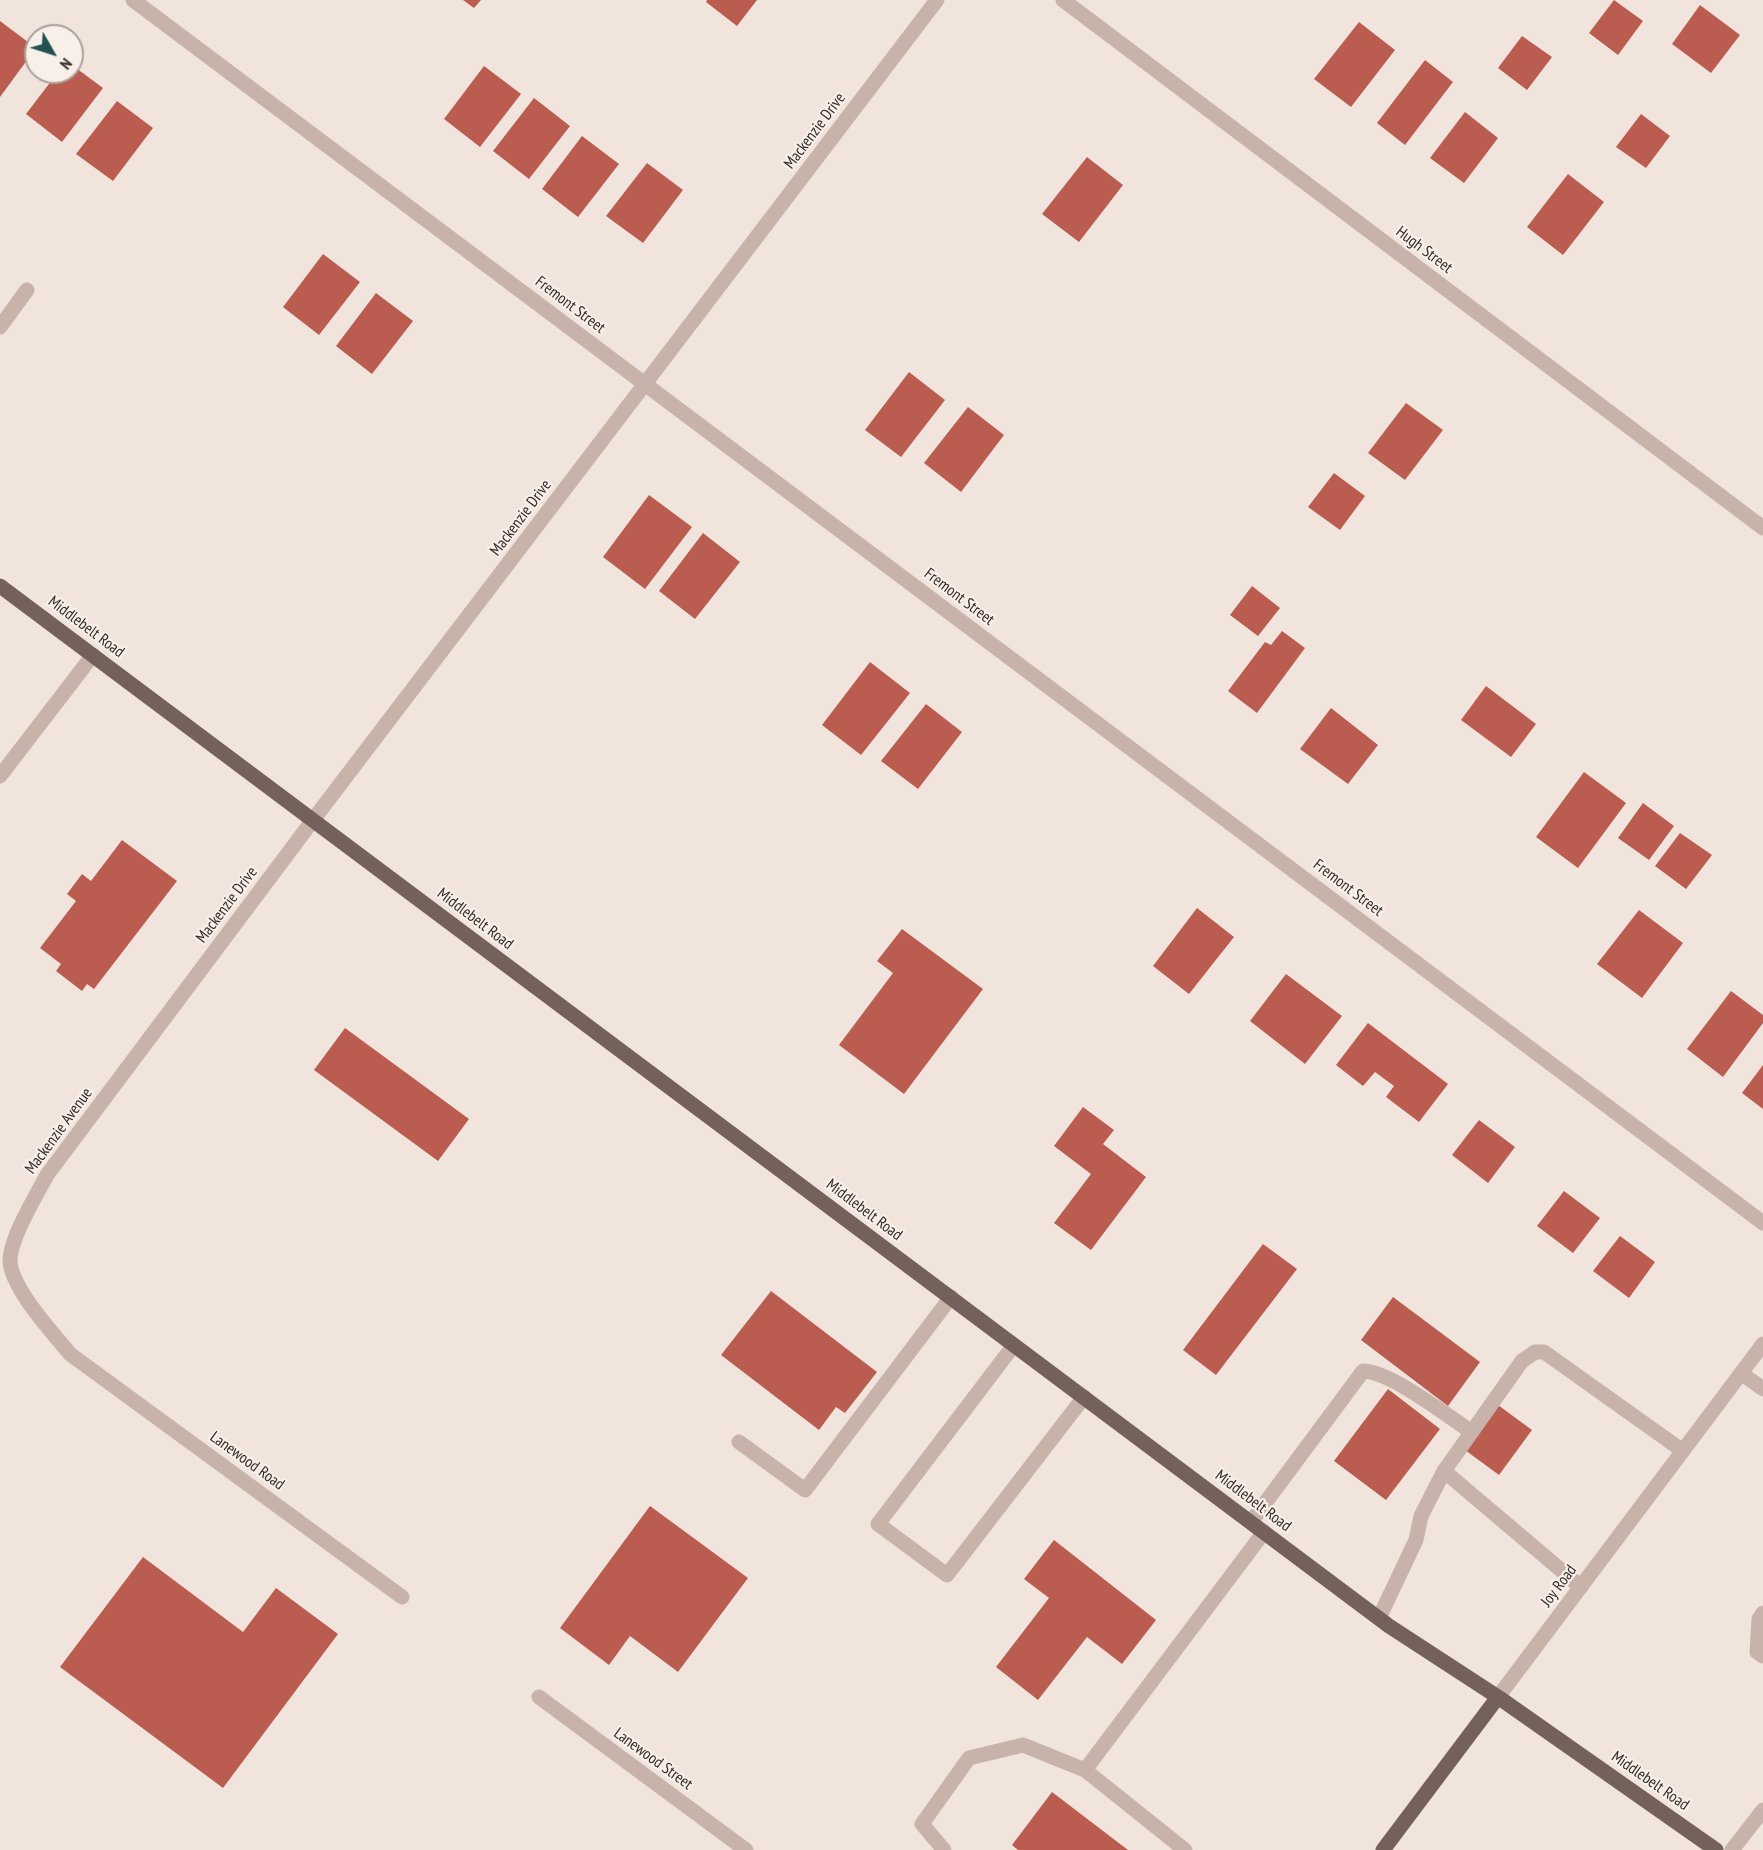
<!DOCTYPE html>
<html>
<head>
<meta charset="utf-8">
<style>
	body { margin:0 }
	#map { position:relative; width:1763px; height:1850px; overflow:hidden; background:#f0e4dd; font-family:"PT Sans Narrow",sans-serif }
	canvas { display:block }
	.north { position:absolute; left:24px; top:24px; width:60px; height:60px; box-sizing:border-box; background:#f8efe9; border:2px solid #aaa19c; border-radius:50%; rotate:129deg; font-size:16px; font-weight:700; line-height:24px; text-align:center; color:#352b29 }
	.north::after { content:''; display:block; margin:auto; width:21px; height:27px; background:#225250; clip-path:polygon(50% 0,100% 100%,50% 72%,0 100%) }
</style>
</head>
<body>
<div id="map">
<canvas width="1763" height="1850"></canvas>
<div class="north">N</div>
</div>
<script>
const g = document.querySelector('canvas').getContext('2d');
g.lineJoin = 'round';
function fill(path, color) { g.fillStyle = color; g.fill(path, 'evenodd'); }
function stroke(path, color, width, dash) { g.strokeStyle = color; g.lineWidth = width; g.lineCap = dash ? 'butt' : 'round'; g.setLineDash(dash || []); g.stroke(path); }
function drawText(font, color, halo, rows, align = 'center') {
  g.font = font + ' "PT Sans Narrow",sans-serif'; g.lineWidth = 4.5; g.setLineDash([]); g.textBaseline = 'middle'; g.strokeStyle = halo; g.fillStyle = color; for (const [text, x, y, turn = 0] of rows) {
    g.save(); g.translate(x, y); g.rotate((+turn || 0) * Math.PI / 180); g.textAlign = isNaN(turn) ? turn : align; if (halo) g.strokeText(text, 0, 0); g.fillText(text, 0, 0); g.restore();
  }
}
fill(new Path2D(`
	M463,0H481L474,8Z
	M707,0H757L737,26L706,2Z
	M1614,0L1643,21L1618,55L1589,33Z
	M1700,5L1740,35L1711,73L1672,44Z
	M0,21L36,48L0,97Z
	M1359,22L1395,50L1351,107L1314,79Z
	M1522,36L1552,57L1527,90L1498,68Z
	M1425,60L1453,82L1405,145L1377,123Z
	M72,65L103,88L62,142L26,114L58,72H72Z
	M484,66L521,94L480,147L444,119Z
	M534,98L570,126L529,179L493,151Z
	M117,101L153,128L113,181L76,154Z
	M1465,112L1498,138L1464,183L1430,158Z
	M1641,114L1670,136L1646,168L1616,147Z
	M582,136L619,164L578,217L542,189Z
	M1087,157L1123,185L1079,242L1042,214Z
	M647,163L683,190L643,243L606,216Z
	M1568,174L1604,202L1563,255L1527,227Z
	M323,254L360,282L319,335L283,307Z
	M376,293L413,321L372,374L336,346Z
	M909,372L945,400L901,457L865,430Z
	M1406,403L1443,430L1405,480L1368,453Z
	M968,407L1004,435L961,492L924,463Z
	M1334,473L1365,496L1340,530L1308,507Z
	M649,495L692,527L645,589L603,557Z
	M703,533L740,562L695,619L659,591Z
	M1252,586L1280,608L1258,636L1230,615Z
	M1282,631L1305,648L1257,713L1228,691L1265,642L1271,645Z
	M870,662L910,693L861,755L822,725Z
	M1486,686L1536,724L1511,757L1461,720Z
	M926,704L962,732L918,789L881,761Z
	M1331,708L1378,745L1348,784L1300,749Z
	M1584,772L1626,803L1578,868L1536,837Z
	M1643,803L1674,826L1649,860L1618,838Z
	M1680,833L1712,855L1686,889L1655,866Z
	M122,840L177,881L94,989L87,984L82,991L56,971L61,964L40,948L76,901L67,894L82,874L91,881Z
	M1197,908L1234,937L1189,994L1153,966Z
	M1639,910L1683,943L1642,998L1597,964Z
	M902,929L983,989L904,1094L839,1045L893,973L877,961Z
	M1286,974L1342,1016L1305,1064L1250,1021Z
	M1731,991L1763,1015V1023L1723,1077L1687,1049Z
	M1368,1023L1448,1084L1419,1122L1386,1097L1394,1086L1375,1072L1363,1086L1336,1065Z
	M345,1028L469,1119L438,1161L314,1070Z
	M1763,1065V1109L1742,1093Z
	M1083,1107L1114,1130L1103,1144L1146,1177L1091,1250L1054,1223L1091,1174L1054,1146Z
	M1479,1120L1515,1147L1488,1183L1452,1155Z
	M1564,1191L1600,1218L1573,1253L1537,1226Z
	M1620,1236L1655,1262L1629,1298L1593,1271Z
	M1263,1244L1297,1269L1216,1375L1183,1350Z
	M771,1291L877,1372L845,1413L836,1407L819,1430L721,1355Z
	M1393,1297L1480,1362L1448,1406L1361,1340Z
	M1388,1389L1440,1429L1386,1500L1334,1461Z
	M1498,1405L1532,1430L1499,1475L1465,1450Z
	M650,1506L748,1578L678,1672L630,1636L609,1665L560,1628Z
	M1054,1540L1156,1620L1122,1664L1087,1637L1038,1700L996,1667L1049,1598L1024,1579Z
	M143,1557L243,1632L276,1588L338,1634L223,1788L60,1667Z
	M1052,1792L1128,1850H1018L1012,1845Z`), '#ba5d50');
stroke(new Path2D(`
	M133,0L1763,1223
	M1063,0L1763,528
	M0,327L27,290
	M0,776L93,655
	M1014,1345L878,1524L947,1575L1084,1397
	M1741,1373L1763,1389
	M739,1442L805,1490L951,1297
	M1444,1471L1581,1587
	M1251,1522L1363,1371C1390,1371 1447,1416 1472,1432
	M402,1597L70,1354C53,1333 11,1288 10,1261C10,1238 36,1196 47,1175L313,820L937,0
	M1763,1613L1759,1619L1757,1652L1763,1656
	M1379,1618L1416,1540L1421,1516L1444,1471L1522,1361L1535,1352H1544L1683,1451
	M539,1697L746,1850
	M1498,1697L1763,1344
	M1085,1770L1264,1532
	M944,1850L922,1824L969,1758L1023,1745L1085,1770L1185,1850
	M1732,1850L1763,1810`), '#c7b3aa', 15);
stroke(new Path2D(`
	M0,586L1389,1626L1498,1697L1716,1850
	M1383,1850L1498,1697`), '#75615b', 15);
drawText('16px', '#352b29', '#f8efe9', [
	["Mackenzie Drive",815,131,-53],
	["Hugh Street",1424,250,37],
	["Fremont Street",570,305,37],
	["Mackenzie Drive",521,518,-53],
	["Fremont Street",959,597,37],
	["Middlebelt Road",86,627,37],
	["Fremont Street",1348,888,37],
	["Mackenzie Drive",227,905,-53],
	["Middlebelt Road",475,919,37],
	["Mackenzie Avenue",59,1131,-54],
	["Middlebelt Road",864,1210,37],
	["Lanewood Road",247,1461,36],
	["Middlebelt Road",1253,1501,37],
	["Joy Road",1559,1586,-53],
	["Lanewood Street",653,1759,36],
	["Middlebelt Road",1650,1781,35]
]);
</script>
</body>
</html>
